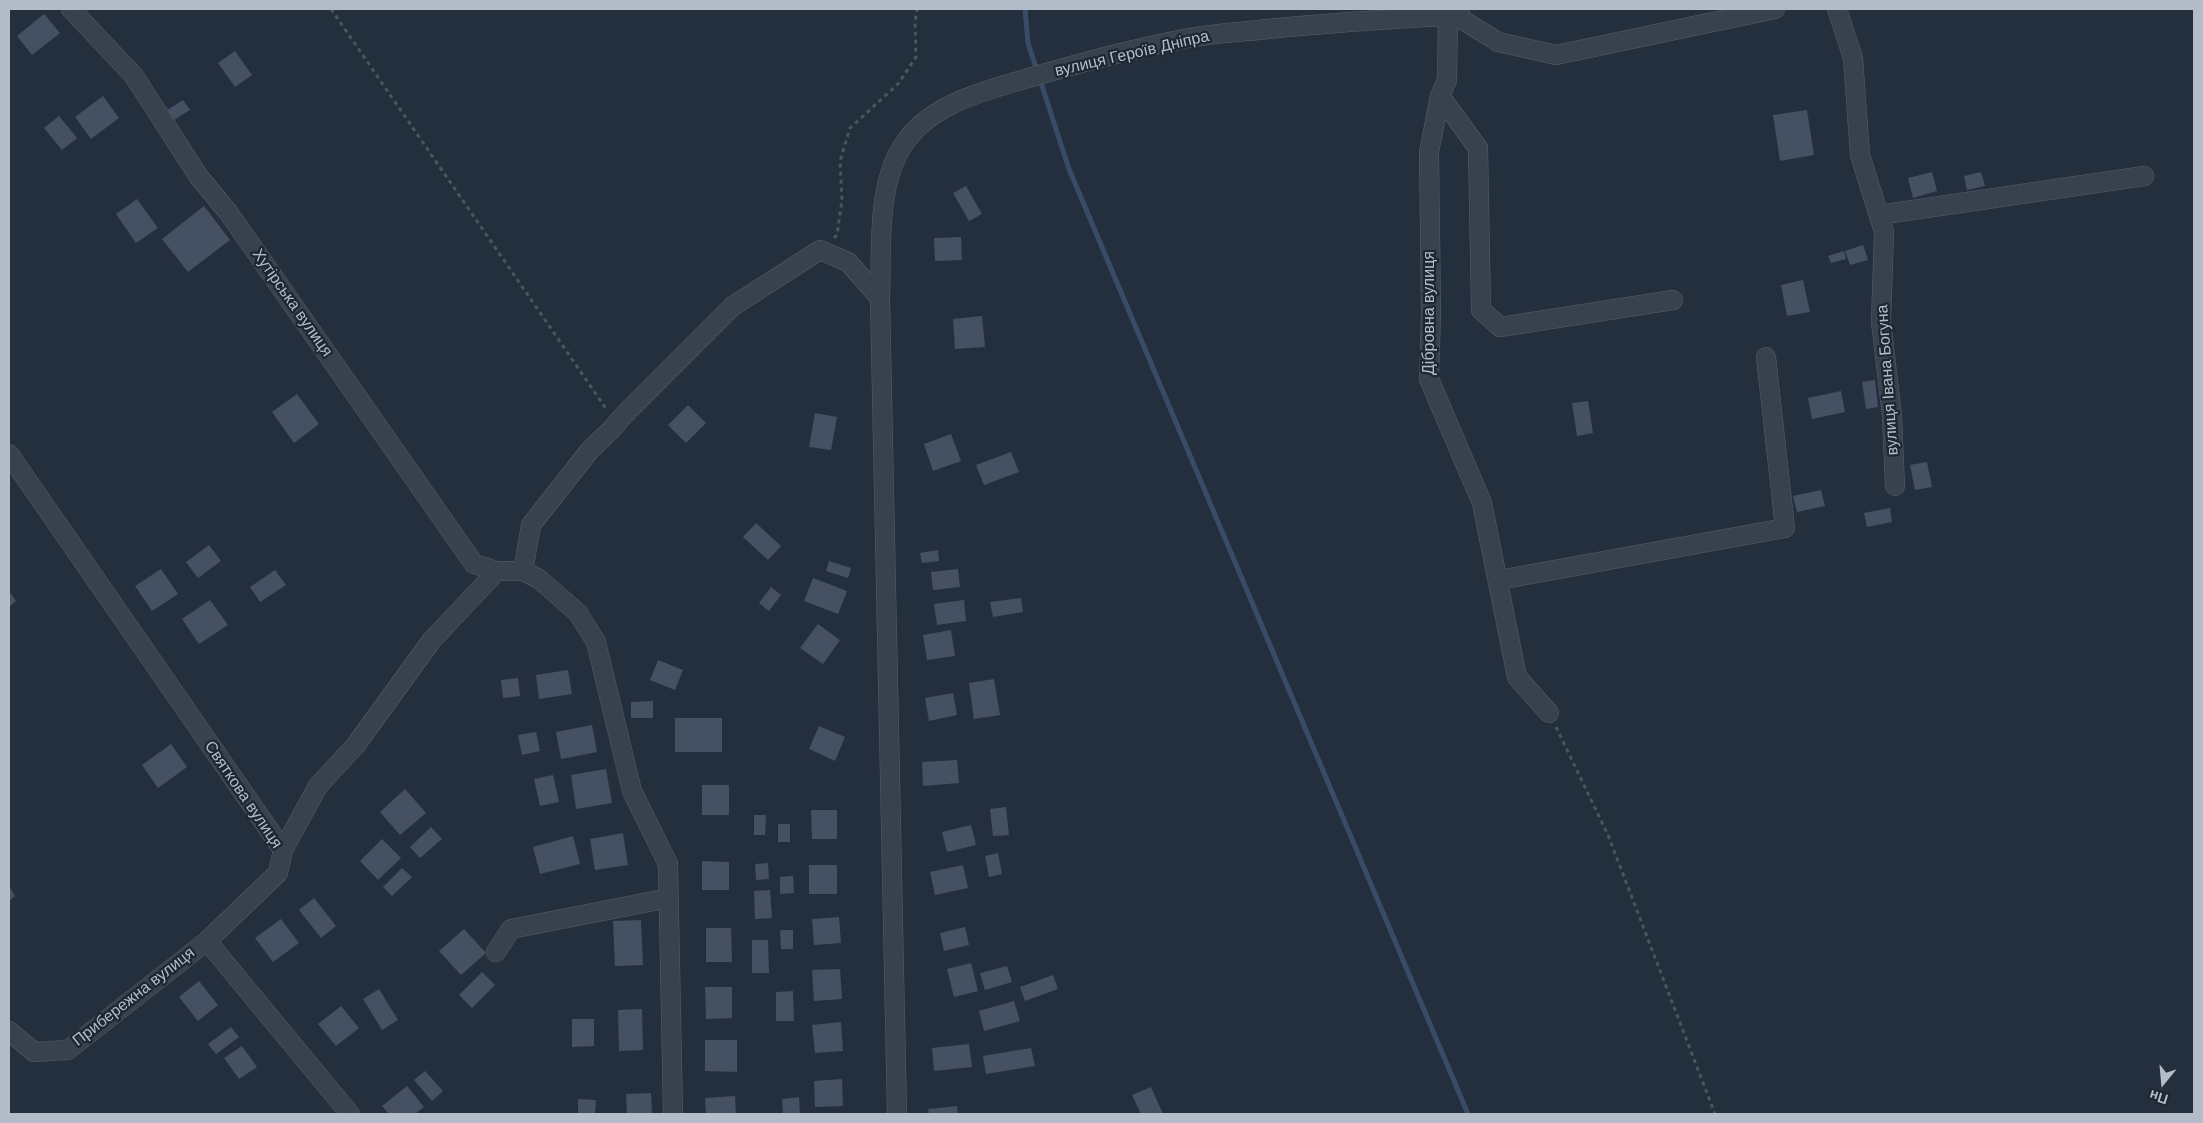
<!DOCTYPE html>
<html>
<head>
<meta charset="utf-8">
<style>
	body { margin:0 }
	#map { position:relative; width:2203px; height:1123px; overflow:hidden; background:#242f3e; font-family:Helvetica,sans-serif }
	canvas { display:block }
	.frame { position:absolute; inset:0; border:10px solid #b4bcc9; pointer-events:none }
	.north { position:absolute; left:2138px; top:1058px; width:50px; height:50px; -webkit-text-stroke:4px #1d2633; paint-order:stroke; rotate:197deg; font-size:14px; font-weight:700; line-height:20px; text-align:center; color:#b4bcc9 }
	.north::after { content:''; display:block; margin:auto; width:18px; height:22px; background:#b4bcc9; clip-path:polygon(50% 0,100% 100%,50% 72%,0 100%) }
</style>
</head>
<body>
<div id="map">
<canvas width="2203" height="1123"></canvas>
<div class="frame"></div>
<div class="north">Пн</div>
</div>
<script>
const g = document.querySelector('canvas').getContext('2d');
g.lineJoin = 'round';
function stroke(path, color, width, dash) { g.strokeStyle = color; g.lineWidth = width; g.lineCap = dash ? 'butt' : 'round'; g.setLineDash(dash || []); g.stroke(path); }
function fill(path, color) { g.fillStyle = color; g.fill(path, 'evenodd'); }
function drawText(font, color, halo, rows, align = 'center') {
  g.font = font + ' Helvetica,sans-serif'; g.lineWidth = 4.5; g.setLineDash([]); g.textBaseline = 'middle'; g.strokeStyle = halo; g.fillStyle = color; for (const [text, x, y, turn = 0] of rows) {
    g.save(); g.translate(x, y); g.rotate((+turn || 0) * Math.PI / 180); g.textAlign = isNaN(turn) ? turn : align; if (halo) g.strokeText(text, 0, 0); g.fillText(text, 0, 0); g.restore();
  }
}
stroke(new Path2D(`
	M1025,9L1028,43L1069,169L1468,1114`), '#394c67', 5);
fill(new Path2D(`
	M44,14L60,33L32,55L17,36Z
	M235,51L252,75L235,87L218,63Z
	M103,96L119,118L91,139L75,117Z
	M183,100L190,110L174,120L167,110Z
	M1807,110L1814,155L1780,161L1773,115Z
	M59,116L77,138L62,150L44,128Z
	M1932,172L1937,191L1913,198L1908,178Z
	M1981,172L1985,186L1967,190L1964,176Z
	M966,186L982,214L969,221L953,193Z
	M137,199L158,228L136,243L116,214Z
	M204,206L230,240L188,272L162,239Z
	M961,237L962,260L935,261L934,238Z
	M1863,245L1868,260L1850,265L1845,251Z
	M1844,251L1846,259L1831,263L1828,256Z
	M1803,280L1810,312L1787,316L1781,285Z
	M982,316L985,347L955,349L953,319Z
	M1875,380L1878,407L1866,409L1862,382Z
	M1841,391L1845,412L1812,419L1808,398Z
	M297,394L319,424L294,443L272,412Z
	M1588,401L1593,433L1577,436L1572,403Z
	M688,405L706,423L686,443L668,425Z
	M815,413L837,417L831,450L809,447Z
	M951,434L961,461L933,471L924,444Z
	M1011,452L1019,472L984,485L976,465Z
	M1927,462L1932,487L1915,490L1910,465Z
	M1821,490L1825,506L1797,512L1793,496Z
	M1890,508L1892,522L1867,527L1864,513Z
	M756,523L781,546L768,560L743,537Z
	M209,545L221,561L198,578L186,562Z
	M938,550L939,561L922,563L920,553Z
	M829,561L851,568L848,578L826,571Z
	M161,569L178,594L152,611L135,586Z
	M958,569L960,587L933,590L931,572Z
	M275,570L286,585L260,602L250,587Z
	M813,578L847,591L838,614L804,601Z
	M771,587L781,595L769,611L759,603Z
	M9,591L16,601L9,607Z
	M1021,598L1023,612L993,617L990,602Z
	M210,600L228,625L199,644L182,619Z
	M964,600L966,621L937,625L934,604Z
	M818,624L840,640L823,664L800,648Z
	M951,630L955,656L927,660L923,635Z
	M658,660L683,670L675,690L650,680Z
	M568,670L572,694L539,699L536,675Z
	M518,678L520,696L503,698L501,680Z
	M994,679L1000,715L974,719L969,683Z
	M953,693L957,715L929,721L925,698Z
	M653,701V718H631V702Z
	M675,718H722V752H675Z
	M592,725L597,752L561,759L556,732Z
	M819,726L845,737L835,761L809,749Z
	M536,732L540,751L522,755L518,735Z
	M171,744L187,767L158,788L142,765Z
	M957,760L959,783L923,786L922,762Z
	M606,769L612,803L576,809L571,775Z
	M553,775L559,802L540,806L534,779Z
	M702,785H729V815H702Z
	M405,789L426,813L400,835L380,812Z
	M1006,807L1009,835L993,836L990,809Z
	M811,810H837V839H812Z
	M754,815H766L765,835H754Z
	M778,824H790V842H778Z
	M971,825L976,845L947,852L942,832Z
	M431,827L442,839L420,858L410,847Z
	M623,833L628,865L595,870L590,839Z
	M573,836L580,864L540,874L533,847Z
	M382,839L401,858L378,880L360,861Z
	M998,853L1002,874L989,877L985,856Z
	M702,861L729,862V890H702Z
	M768,863L769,879L756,880L755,864Z
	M809,865H837V894H809Z
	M963,865L968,888L935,895L930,872Z
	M402,868L412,877L392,896L383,887Z
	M793,876L794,893L780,894V877Z
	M9,886L15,896L9,901Z
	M770,890L772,918L755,919L754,891Z
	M314,898L336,926L321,938L299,910Z
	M839,917L841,943L814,945L812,919Z
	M281,919L299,943L273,962L255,938Z
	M641,920L643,965L615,966L613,921Z
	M965,927L969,945L944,951L940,933Z
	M706,928H731L732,962H706Z
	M464,929L486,953L461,975L439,951Z
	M780,930H793V949H781Z
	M752,940H768L769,973H752Z
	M971,963L978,991L954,997L947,969Z
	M1007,966L1012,982L985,990L980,973Z
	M840,969L842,999L814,1001L812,970Z
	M482,972L495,985L472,1008L459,995Z
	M1053,975L1058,989L1025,1001L1020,987Z
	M199,981L218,1005L198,1021L179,997Z
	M705,987H732V1018L706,1019Z
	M379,989L398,1020L382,1030L363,999Z
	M793,991L794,1021H776V992Z
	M1014,1001L1020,1021L984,1031L979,1011Z
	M341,1006L359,1028L336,1046L318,1024Z
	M642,1009L643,1050L619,1051L618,1010Z
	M572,1019H594V1046L572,1047Z
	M841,1022L843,1051L815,1053L812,1025Z
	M231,1027L239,1037L216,1054L208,1044Z
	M705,1040H737V1072L705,1071Z
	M969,1044L972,1067L934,1071L932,1048Z
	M242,1046L257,1067L239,1079L224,1058Z
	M1031,1048L1035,1066L986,1074L983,1056Z
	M425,1071L443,1091L432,1101L414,1080Z
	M842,1079L843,1106L815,1107L814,1081Z
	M407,1086L424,1107L415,1114H389L382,1106Z
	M1151,1087L1163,1114H1141L1132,1095Z
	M651,1093L652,1114H627L626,1094Z
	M735,1096L736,1114H706L705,1098Z
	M799,1097L800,1114H783L782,1099Z
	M578,1099L596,1100L595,1114H578Z
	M957,1106L958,1114H929L928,1109Z`), '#455162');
const minor = new Path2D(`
	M71,9L134,76L199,177L228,212L474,564L497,571H523
	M1837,9L1853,58L1860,155L1884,232L1881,322L1892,416L1895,486
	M1453,14L1498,42L1556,55L1775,9
	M1448,16L1447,80L1440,96L1429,152L1431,312L1429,379L1482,503L1517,677L1549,713
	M1440,96L1478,148L1481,310L1500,327L1673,300
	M1879,215L2144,176
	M9,454L283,850L278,873L207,941L350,1114
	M1499,580L1785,528L1766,357
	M283,850L318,786L355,746L432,640L497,571
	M496,952L511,929L669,898
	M9,1031L34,1052L68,1050L207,941
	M673,1114L668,864L632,791L596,642L578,613L539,579L523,571L531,525L590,450L612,429L623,416L733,306L820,250L848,262L880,298
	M897,1114L880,298C882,252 876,188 902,147C929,103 985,91 1032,77C1083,62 1136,48 1189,38C1215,33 1242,32 1268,29C1328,23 1388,19 1448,16L1460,9`);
stroke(minor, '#565f6c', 20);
stroke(new Path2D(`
	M331,9L607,410
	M834,238L837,235L842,200L840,161L850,128L898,84L916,57L915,22L917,9
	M1556,727L1608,835L1715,1114`), '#44595c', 3, [4, 4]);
stroke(minor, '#38414e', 19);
drawText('16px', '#b4bcc9', '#1d2633', [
	["вулиця Героїв Дніпра",1132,54,-13],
	["Хутірська вулиця",292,303,55],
	["Дібровна вулиця",1430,313,-90],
	["вулиця Івана Богуна",1888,380,-94],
	["Святкова вулиця",243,795,56],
	["Прибережна вулиця",134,997,-38]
]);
</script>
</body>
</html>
